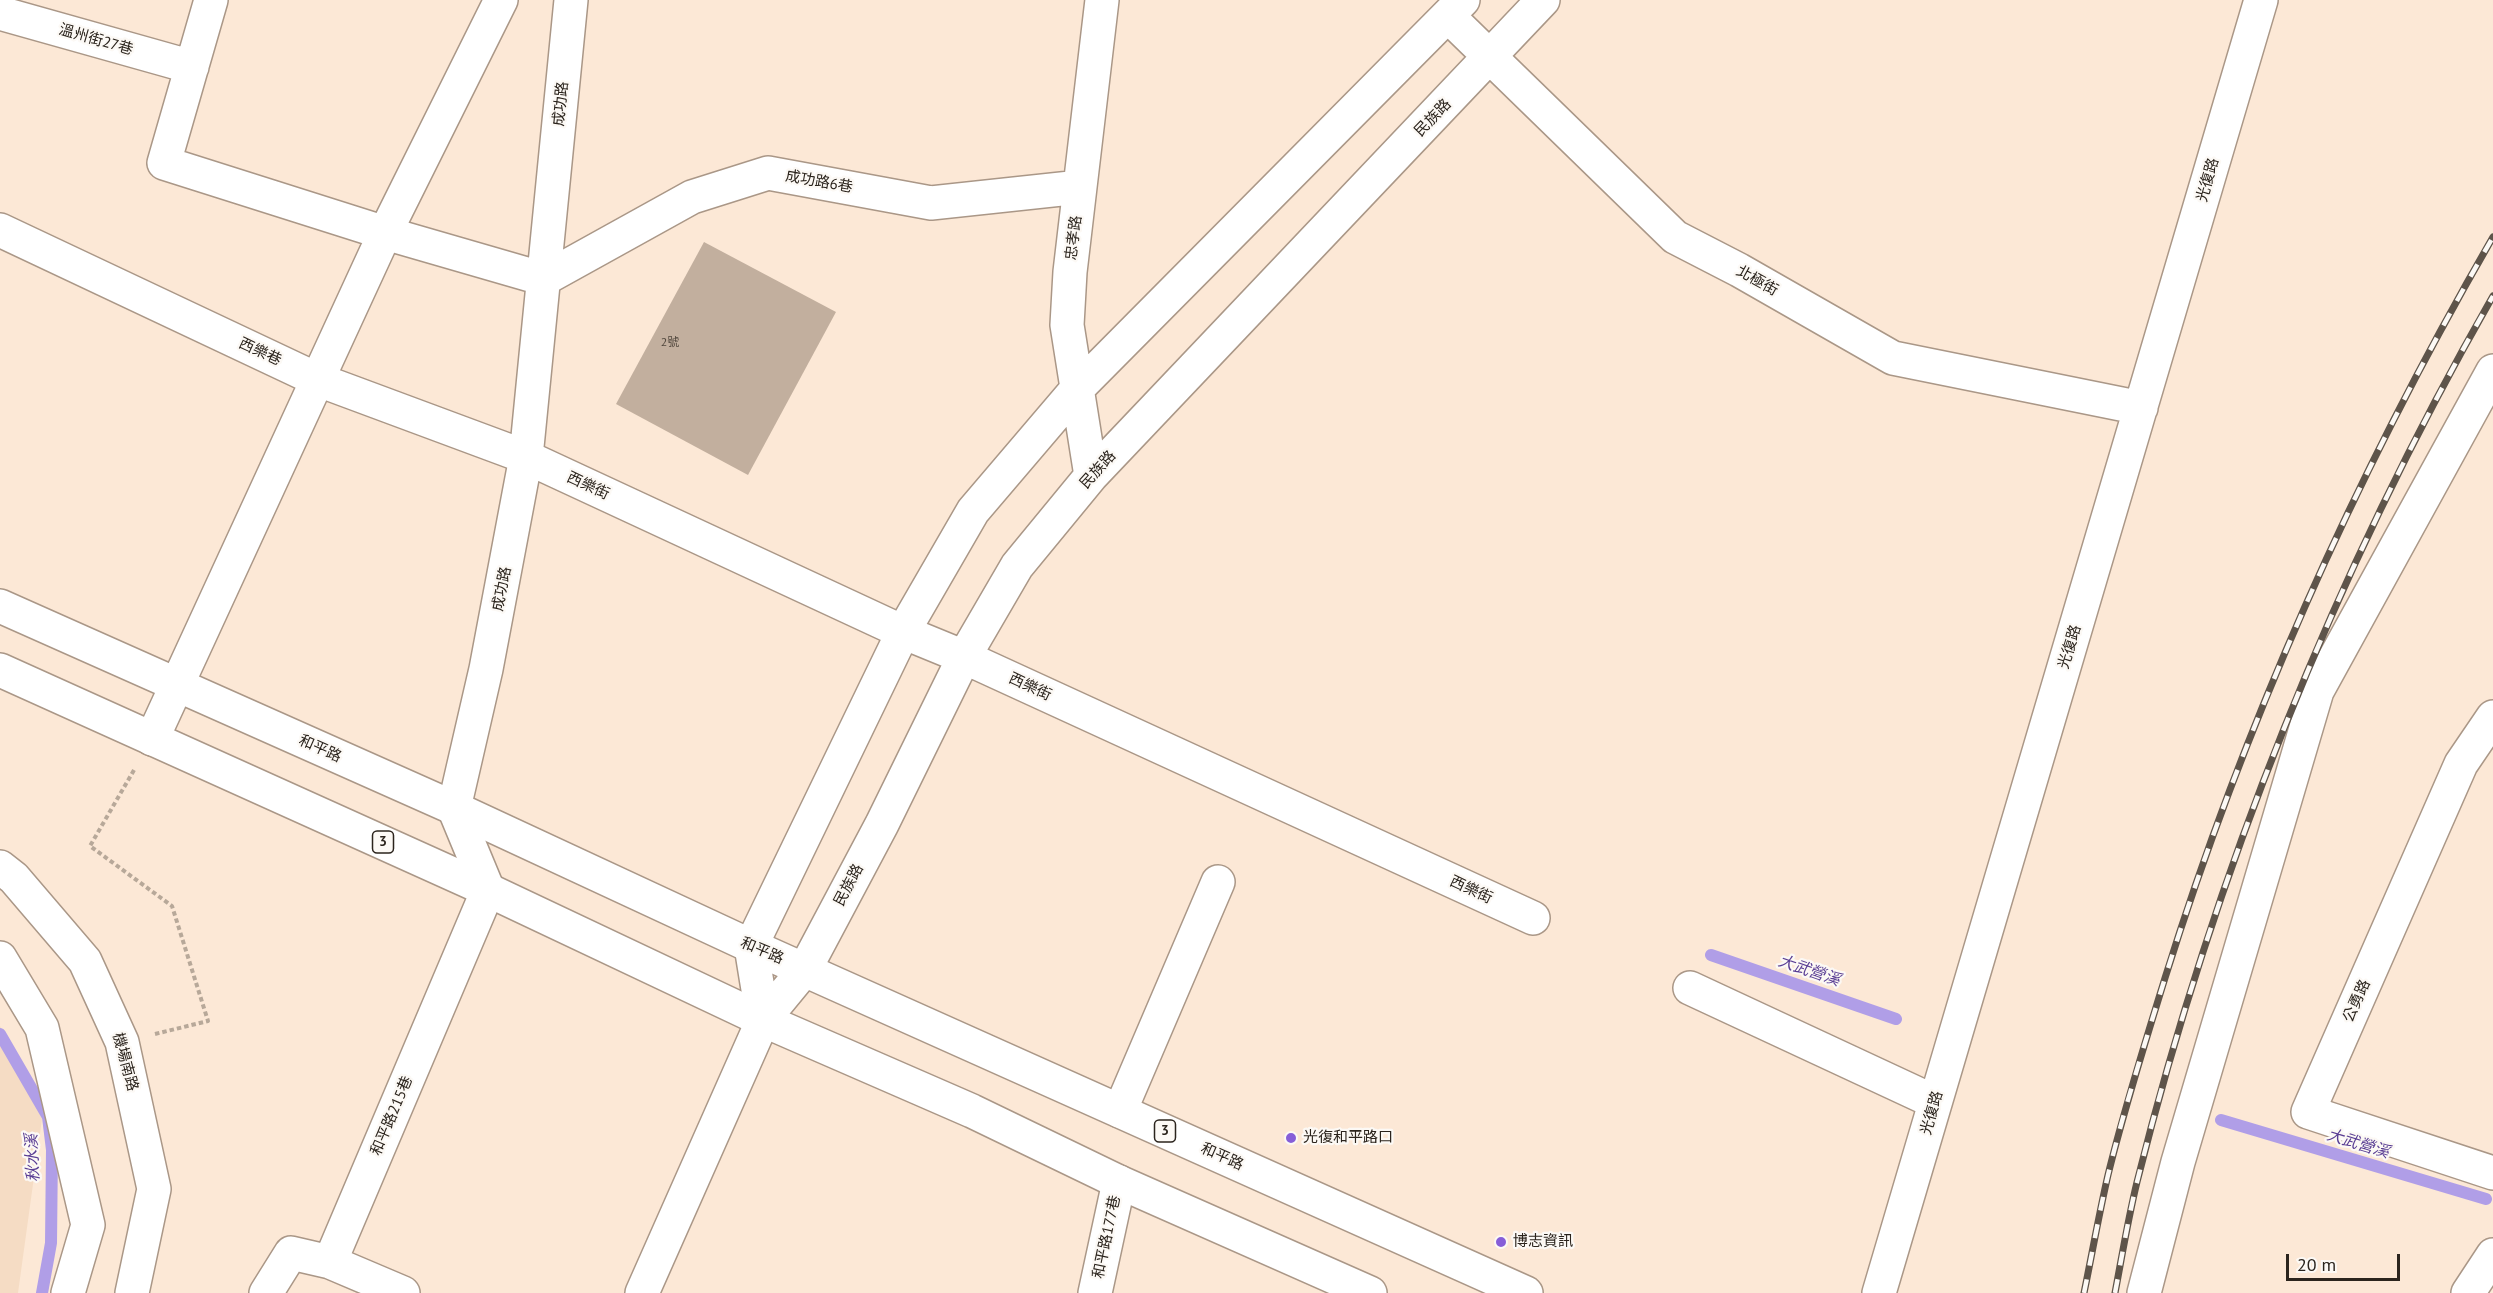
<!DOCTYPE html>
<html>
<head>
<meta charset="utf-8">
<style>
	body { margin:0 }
	#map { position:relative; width:2493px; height:1293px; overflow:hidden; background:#fce8d6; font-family:"PT Sans",sans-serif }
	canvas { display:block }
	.scale { position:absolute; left:2286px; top:1254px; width:114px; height:27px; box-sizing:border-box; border:3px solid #2b241d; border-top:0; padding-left:8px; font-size:18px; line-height:21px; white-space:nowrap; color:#2b241d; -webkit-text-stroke:4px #fcf9f5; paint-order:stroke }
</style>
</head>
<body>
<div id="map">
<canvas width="2493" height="1293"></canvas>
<div class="scale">20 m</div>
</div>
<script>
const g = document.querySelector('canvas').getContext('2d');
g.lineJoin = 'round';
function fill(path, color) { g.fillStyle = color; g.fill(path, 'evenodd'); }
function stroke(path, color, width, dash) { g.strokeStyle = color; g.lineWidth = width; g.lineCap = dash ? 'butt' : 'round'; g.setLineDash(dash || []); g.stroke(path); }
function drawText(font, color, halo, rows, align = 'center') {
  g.font = font + ' "PT Sans","Noto Sans TC",sans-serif'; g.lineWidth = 4.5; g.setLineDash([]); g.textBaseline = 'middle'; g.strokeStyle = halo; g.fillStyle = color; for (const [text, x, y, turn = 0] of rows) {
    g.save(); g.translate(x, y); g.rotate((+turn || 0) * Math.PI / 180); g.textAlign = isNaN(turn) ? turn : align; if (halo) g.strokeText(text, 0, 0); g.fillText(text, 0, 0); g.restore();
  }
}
fill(new Path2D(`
	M0,1026L42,1119L18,1293H0Z`), '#f5dcc4');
stroke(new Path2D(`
	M1711,955L1896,1019
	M0,1034L48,1117L52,1150L51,1243L42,1293
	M2221,1120L2486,1199`), '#b09ee7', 12);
fill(new Path2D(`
	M704,242L836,312L748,475L616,404Z`), '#c2af9e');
const minor = new Path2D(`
	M211,0L164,163L385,233L544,279L692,197L768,173L931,203L1080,187
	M0,13L192,67
	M1448,16L1675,237L1739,270L1893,358L2141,408
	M0,230L316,379L526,457L903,632L964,657L1533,918
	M1091,476L1067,325L1070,272L1102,0
	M2493,717L2461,764L2308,1112L2493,1173
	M152,739L385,233L501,0
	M0,867L14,878L85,961L122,1042L154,1189L132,1293
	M0,958L42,1028L88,1225L68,1293
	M1690,988L1935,1102
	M763,1020L751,946L903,632L973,511L1077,389L1463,0
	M1120,1111L1218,882
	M330,1262L403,1293
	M266,1293L291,1253L330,1262L488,890L454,808L486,669L526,457L571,0
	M642,1293L763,1020L805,969L882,824L964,657L1017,566L1091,476L1543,0
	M1095,1293L1119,1182
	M1879,1293L2261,0
	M2144,1293L2178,1162L2317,691L2493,371
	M2468,1293L2493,1255`);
const major = new Path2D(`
	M0,606L454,808L751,946L1526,1293
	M0,670L488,890L763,1020L972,1111L1119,1182L1370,1293`);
stroke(minor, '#aa9787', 36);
stroke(major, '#aa9787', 36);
stroke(new Path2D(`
	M134,770L90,846L172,906L208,1021L155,1034`), '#b7a899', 4, [4.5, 3]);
stroke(minor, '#fff', 33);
stroke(major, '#fff', 33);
const rail = new Path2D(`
	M2084,1293C2092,1254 2099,1214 2108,1175C2124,1109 2145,1043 2165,978C2246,719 2358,471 2493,237
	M2115,1293C2122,1256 2128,1219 2137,1182C2214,874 2335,572 2493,296`);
stroke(rail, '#5e544a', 7);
stroke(rail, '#fcf9f5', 4.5, [14]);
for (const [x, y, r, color] of [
	[1291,1138,6,"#865ed8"],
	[1501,1242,6,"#865ed8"]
]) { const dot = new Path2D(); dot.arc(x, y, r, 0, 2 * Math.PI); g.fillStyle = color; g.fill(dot); stroke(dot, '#fcf9f5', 2); }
drawText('12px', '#51473d', null, [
	["2號",670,343]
]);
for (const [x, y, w] of [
	[383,842,21],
	[1165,1131,21]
]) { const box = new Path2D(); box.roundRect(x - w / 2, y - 11, w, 22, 4.5); g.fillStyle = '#fcf9f5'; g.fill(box); stroke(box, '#2b241d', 1.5); }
drawText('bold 14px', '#2b241d', null, [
	["3",383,842],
	["3",1165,1131]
]);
drawText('15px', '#2b241d', '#fcf9f5', [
	["溫州街27巷",96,40,16],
	["成功路",561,104,-84],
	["民族路",1433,118,-46],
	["光復路",2208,180,-74],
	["成功路6巷",819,182,10],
	["忠孝路",1074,238,-83],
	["北極街",1757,281,29],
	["西樂巷",260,352,25],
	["民族路",1098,470,-48],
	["西樂街",588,486,25],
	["成功路",502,589,-79],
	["光復路",2070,647,-73],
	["西樂街",1030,687,25],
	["和平路",320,749,24],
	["民族路",849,885,-62],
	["西樂街",1471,890,25],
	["和平路",762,951,23],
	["公勇路",2357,1001,-66],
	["機場南路",125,1062,75],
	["光復路",1932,1113,-74],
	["和平路215巷",392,1116,-67],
	["和平路",1222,1157,24],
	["和平路177巷",1107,1237,-78]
]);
drawText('15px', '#2b241d', '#fcf9f5', [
	["光復和平路口",1303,1138],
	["博志資訊",1513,1242]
], 'left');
drawText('italic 16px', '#5a3e94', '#fcf9f5', [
	["大武營溪",1809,971,19],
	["大武營溪",2358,1144,17],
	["秋水溪",33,1158,-93]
]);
</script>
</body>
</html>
